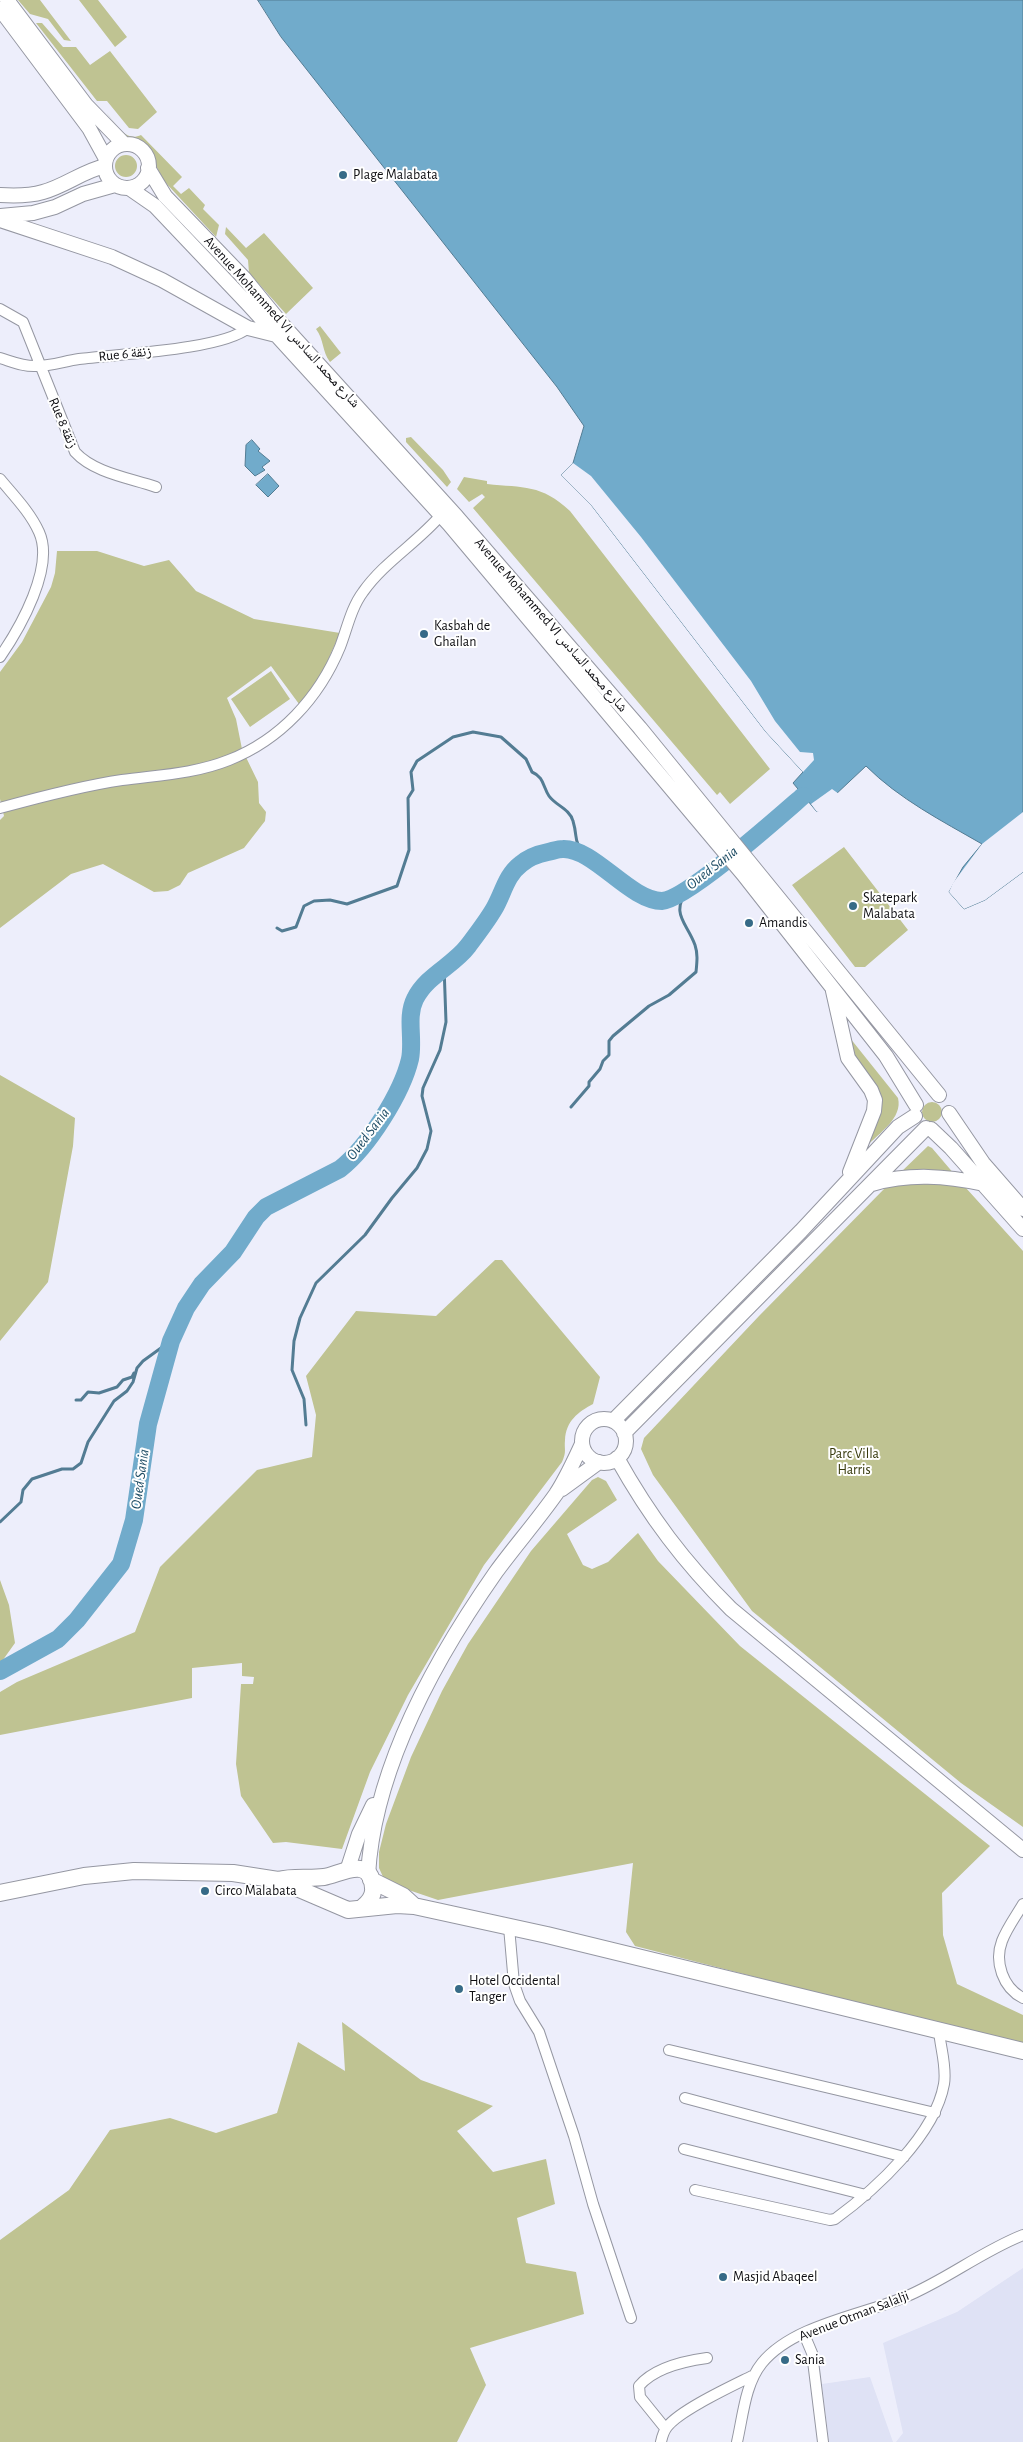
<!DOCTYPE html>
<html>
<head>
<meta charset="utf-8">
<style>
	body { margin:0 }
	canvas { display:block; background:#edeefb }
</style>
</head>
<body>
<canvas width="1023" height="2442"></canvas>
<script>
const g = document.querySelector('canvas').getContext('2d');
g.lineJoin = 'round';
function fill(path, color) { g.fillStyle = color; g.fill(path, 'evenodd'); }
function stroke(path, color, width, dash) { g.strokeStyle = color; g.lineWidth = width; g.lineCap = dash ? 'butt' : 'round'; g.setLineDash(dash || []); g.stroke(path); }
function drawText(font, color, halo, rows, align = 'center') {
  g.font = font + ' "Alegreya Sans","Noto Naskh Arabic",sans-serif'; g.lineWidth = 4; g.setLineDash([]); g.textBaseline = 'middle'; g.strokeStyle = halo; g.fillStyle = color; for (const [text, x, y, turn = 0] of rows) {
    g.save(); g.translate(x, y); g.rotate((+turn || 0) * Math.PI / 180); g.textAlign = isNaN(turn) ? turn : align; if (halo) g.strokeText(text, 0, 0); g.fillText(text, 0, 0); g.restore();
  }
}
fill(new Path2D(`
	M1023,2268V2442H896L903,2433L883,2343L957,2312Z
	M870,2377L893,2442H829L822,2384Z`), '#dfe2f5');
fill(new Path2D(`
	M18,0H40L71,41L64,40L48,19L30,14Z
	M79,0H98L127,37L115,47Z
	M36,23H42L63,47H76L90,65L110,51L157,112L138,129L129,128L107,101H97Z
	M106,112C115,122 125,143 141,135L182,177L173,186L181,194L189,188L205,205L203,209L219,225L216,237L164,181L147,148L125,137Z
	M115 166a11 11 0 1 1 22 0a11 11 0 1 1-22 0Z
	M226,227L246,248L264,233L313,288L286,314L249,273L248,260L225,234Z
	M320,326L341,353L330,362C322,352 324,339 316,329Z
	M411,437L443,470L451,482L447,487L406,442V438Z
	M464,477L487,481V484C524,488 541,484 570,511L770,769L730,804L720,792L717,795L473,508L485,497L482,494L469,502L457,489Z
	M57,551H97L144,566L169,560L196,591L254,619L340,633L319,680L299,704L271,666L227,698L236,719L242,749L258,782L259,803L266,812L265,821L244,848L188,873L180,885L168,891L154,892L103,864L71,874L0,928V820L4,816L0,799V672L22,642L51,587L55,573Z
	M271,671L290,699L250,727L231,699Z
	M844,847L908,930L865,967H855L792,885Z
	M846,1033L898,1098C903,1118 879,1133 867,1146L877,1115Z
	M0,1075L75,1118L73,1146L48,1282L0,1341Z
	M922 1112a10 10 0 1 1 20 0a10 10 0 1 1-20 0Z
	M928,1146L932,1148L955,1175L900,1173Z
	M907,1182L947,1183L966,1188L1023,1251V1827L961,1783L752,1611L653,1475L641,1449L644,1438L759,1316L886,1187Z
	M495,1260H502L600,1377L593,1404C578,1412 566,1421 565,1440C564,1450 567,1451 562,1462L484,1565L408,1695L370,1772L342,1849L286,1842L273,1843L241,1796L236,1764L241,1684H253L254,1677L242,1676V1663L192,1668V1698L0,1735V1692L17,1682L135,1632L160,1567L257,1470L312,1457L316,1415L306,1376L356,1311L436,1316Z
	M598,1477L606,1481L617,1500L567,1534L583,1565L592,1569L608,1562L638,1533L658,1561L740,1646L990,1846L942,1893L943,1935L957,1984L1023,2015V2046L635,1946L626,1932L633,1863L438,1900L391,1884L384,1879L379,1868V1852L386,1824L411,1757L442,1691L468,1644L531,1551L592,1480Z
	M0,1580L9,1605L15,1643L0,1664Z
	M342,2022L421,2080L493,2106L457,2131L493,2172L546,2159L555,2204L517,2218L526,2263L576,2272L584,2314L470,2348L486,2385L457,2442H0V2240L69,2190L110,2130L170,2118L216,2133L277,2113L298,2042L345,2071Z`), '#bfc392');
const water = new Path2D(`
	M258,0H1023V872L985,900L964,909L949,892L963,867L982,844C942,821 899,799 866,766L817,812L793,783L803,772L766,732L592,506L561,475L573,463L584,426L557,387L281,37Z
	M252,440L260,449L258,451L270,461L262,467L265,470L255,476L245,466L246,445Z
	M268,474L279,486L268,497L256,485Z`);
fill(water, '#71abcb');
stroke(water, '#537c93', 1);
fill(new Path2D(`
	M573,463L591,476L641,537L751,681L775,721L800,752L813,753L814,760L803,772L766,732L592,506L561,475Z
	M832,789L839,794L823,810L817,812L811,804Z
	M1023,812V872L985,900L964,909L949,892L953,883L982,844Z`), '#edeefb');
stroke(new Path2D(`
	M277,928L282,931L296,927L304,906L314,901L330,900L347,904L397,886L409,850L408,798L413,790L411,772L417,761L453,737L473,732L501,737L526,759L532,772C544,777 543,787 549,796C555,805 570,809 573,821C579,841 571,840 589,858
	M571,1107L589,1086V1082L600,1069L603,1061L609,1055V1041L613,1036L649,1006L669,995L696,972C697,962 698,954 695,945C686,921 670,915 688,888
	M76,1400H81L88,1392L99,1393L117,1387L123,1380L132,1377L134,1373
	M306,1425L304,1399L292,1370L294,1341L300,1318L316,1283L365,1235L392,1198L417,1168L427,1149L431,1131L422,1096L423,1088L440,1050L446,1022L444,966
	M0,1522L21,1502L23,1490L32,1479L62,1469H73L81,1463L88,1442L114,1401L127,1391L133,1382L137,1368L143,1361L172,1340`), '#537c93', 3);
stroke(new Path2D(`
	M0,1671L58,1639L77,1620L121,1564L134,1520L148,1424L171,1341L186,1308L202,1284L233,1252L256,1217L266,1207L340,1169C368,1147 402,1093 410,1059C414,1039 406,1017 415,999C427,975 453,966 468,946C477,934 487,921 494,909C503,894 506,875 521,864C529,857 538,854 548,852C553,851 558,849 563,849C594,848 630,901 662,901C686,900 781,815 803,796`), '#71abcb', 18);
const street = new Path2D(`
	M0,309L23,322L75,452C94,473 130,478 156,487
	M0,358C13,362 24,367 37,366C51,366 65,361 79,359C117,354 222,350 248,328
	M0,479C14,496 30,512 39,532C55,567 20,628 0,657
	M0,808C40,797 81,786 122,780C158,775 194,774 229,760C280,740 319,698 340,647C347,629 351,608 363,592C384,562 417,543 441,515
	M1023,1904C1016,1916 1007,1928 1002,1941C994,1962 1003,1988 1023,1998
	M509,1927L514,1984L520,2001L539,2032L574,2136L593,2204L631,2318
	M669,2050L935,2113
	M685,2098L904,2157
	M684,2149L866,2195
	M695,2190L830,2220L835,2219C876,2189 935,2135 944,2084C947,2066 940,2047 939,2030
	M804,2334L812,2353L823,2442
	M665,2428L640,2397L639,2386C654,2368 685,2361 707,2358
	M661,2442C662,2437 664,2431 667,2427C680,2410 732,2386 752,2376
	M737,2442C743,2416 745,2384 762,2363C793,2325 862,2315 905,2297C946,2280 982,2251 1023,2235`);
const secondary = new Path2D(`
	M7,0L86,105L124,144
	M0,9L89,128L106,159
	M105 166a22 22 0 1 1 44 0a22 22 0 1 1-44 0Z
	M148,168L165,196L244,278L280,322L457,517L640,728L939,1095
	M129,188L155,206L248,304L449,524L743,874L886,1056L916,1105
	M0,195C15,196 29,196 43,192C65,186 83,171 105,166
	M0,216L33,213L55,207L83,194L115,185
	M0,220L112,257L162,280L248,328L276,335
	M833,991L848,1058L871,1090L875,1100L874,1111L850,1172
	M949,1113L983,1163L1023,1209
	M931,1129L951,1148L1023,1229
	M872,1184C910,1173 946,1176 984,1184
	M582 1441a22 22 0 1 1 44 0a22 22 0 1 1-44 0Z
	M613,1421L801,1231L898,1127L915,1116
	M624,1433L926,1128
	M617,1458C650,1517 684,1562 731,1609L1023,1850
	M562,1489L599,1462
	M348,1868L359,1834L373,1805
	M368,1875C374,1768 435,1659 496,1572C515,1546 537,1521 556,1494C566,1479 574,1461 582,1444`);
const primary = new Path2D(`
	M278,1880C294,1876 308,1879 324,1877C339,1875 371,1854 373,1888C374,1896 369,1902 363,1907
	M371,1880L403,1896L414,1906
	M0,1893L84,1876L134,1871L233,1873L278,1880L348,1910L397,1905L414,1906L547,1935L1023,2051`);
stroke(street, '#9597a2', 12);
stroke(secondary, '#9597a2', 16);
stroke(primary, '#9597a2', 18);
stroke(street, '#fff', 10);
stroke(secondary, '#fff', 14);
stroke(primary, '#fff', 16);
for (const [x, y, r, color] of [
	[343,175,5,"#376b87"],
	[424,634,5,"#376b87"],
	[853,906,5,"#376b87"],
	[749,923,5,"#376b87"],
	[205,1891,5,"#376b87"],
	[459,1989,5,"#376b87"],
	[723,2277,5,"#376b87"],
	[785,2360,5,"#376b87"]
]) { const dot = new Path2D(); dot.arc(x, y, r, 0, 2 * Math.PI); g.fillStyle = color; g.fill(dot); stroke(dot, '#fff', 2); }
drawText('14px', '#0d0d11', '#fff', [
	["Plage Malabata",353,175],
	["Kasbah de",434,626],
	["Ghaïlan",434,642],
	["Skatepark",863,898],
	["Malabata",863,914],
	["Amandis",759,923],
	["Circo Malabata",215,1891],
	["Hotel Occidental",469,1981],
	["Tanger",469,1997],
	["Masjid Abaqeel",733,2277],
	["Sania",795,2360]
], 'left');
drawText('14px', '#0d0d11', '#fff', [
	["Avenue Mohammed VI شارع محمد السادس",282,322,48],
	["Rue 6 زنقة",125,354,-6],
	["Rue 8 زنقة",63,423,67],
	["Avenue Mohammed VI شارع محمد السادس",551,625,49],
	["Avenue Otman Salalji",854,2316,-21]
]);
drawText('14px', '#36390b', '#fff', [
	["Parc Villa",854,1454],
	["Harris",854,1470]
]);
drawText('italic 15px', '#1f4d65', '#fff', [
	["Oued Sania",712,868,-38],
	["Oued Sania",368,1134,-53],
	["Oued Sania",140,1479,-82]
]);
</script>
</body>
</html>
